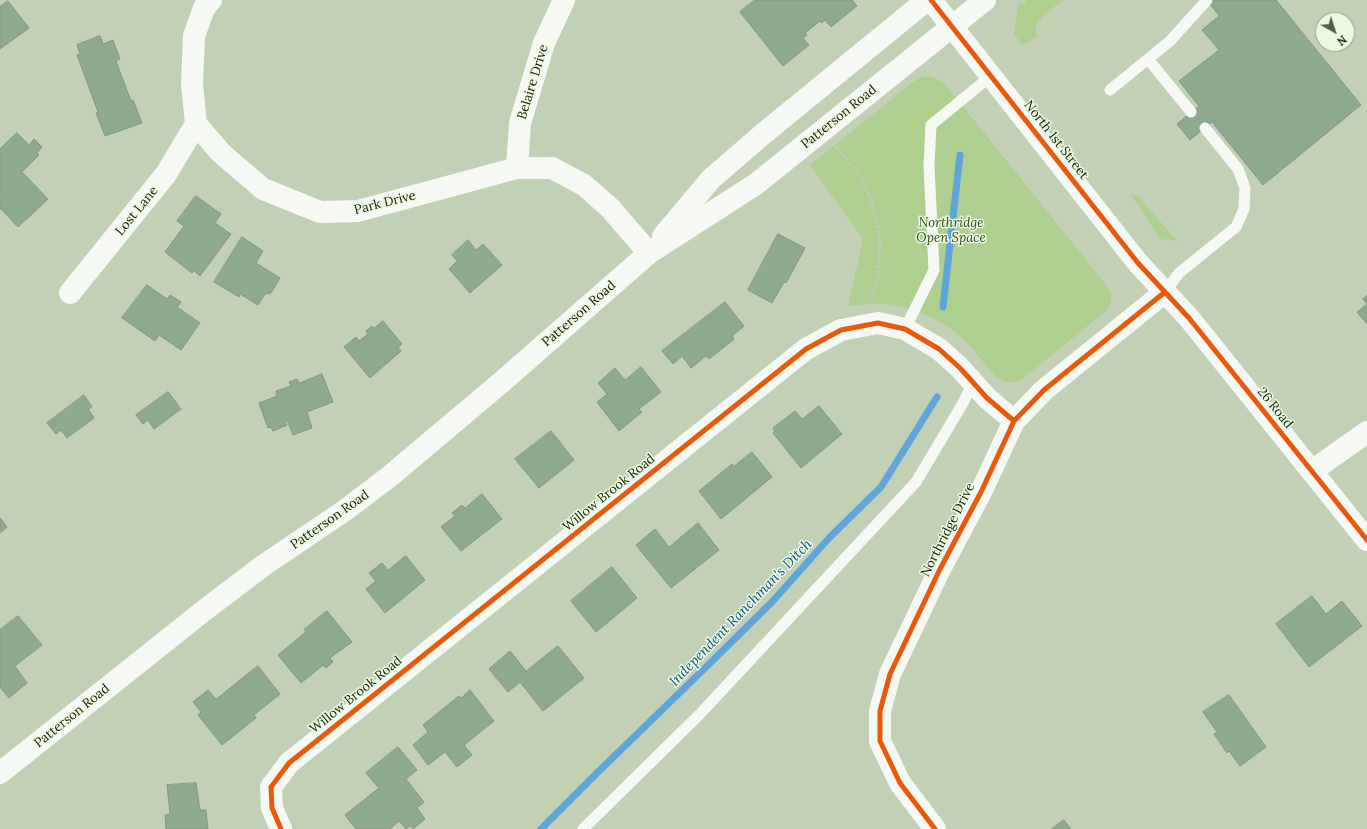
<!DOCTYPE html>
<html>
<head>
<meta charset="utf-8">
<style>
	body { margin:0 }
	#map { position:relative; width:1367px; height:829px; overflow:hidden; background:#c2d1b5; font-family:Lora,serif }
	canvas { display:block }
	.north { position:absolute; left:1315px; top:12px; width:40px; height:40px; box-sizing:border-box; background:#eaf9df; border:1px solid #94a18a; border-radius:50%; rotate:141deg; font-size:11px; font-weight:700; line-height:16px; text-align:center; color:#141e0a }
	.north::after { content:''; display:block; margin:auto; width:14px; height:18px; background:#515d46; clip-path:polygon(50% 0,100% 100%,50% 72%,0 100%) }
</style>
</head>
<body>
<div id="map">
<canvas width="1367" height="829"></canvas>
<div class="north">N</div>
</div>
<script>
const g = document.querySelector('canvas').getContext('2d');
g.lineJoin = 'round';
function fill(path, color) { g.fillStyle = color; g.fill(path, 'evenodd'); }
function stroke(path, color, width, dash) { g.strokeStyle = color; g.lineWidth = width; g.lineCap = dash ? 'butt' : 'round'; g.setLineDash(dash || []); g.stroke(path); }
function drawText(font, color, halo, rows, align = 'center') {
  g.font = font + ' Lora,serif'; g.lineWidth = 3; g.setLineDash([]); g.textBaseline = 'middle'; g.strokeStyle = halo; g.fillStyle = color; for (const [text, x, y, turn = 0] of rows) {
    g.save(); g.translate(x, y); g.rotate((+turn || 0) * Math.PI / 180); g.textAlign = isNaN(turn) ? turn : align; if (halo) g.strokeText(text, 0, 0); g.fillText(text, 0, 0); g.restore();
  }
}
fill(new Path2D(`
	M1025,0H1064C1055,7 1027,23 1038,36L1022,45L1014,34L1018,5L1021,2L1023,4L1026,2Z
	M929,76L936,78L945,84L1107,286C1113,296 1113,303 1105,312L1022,379C1013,384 1006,383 997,378C987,367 977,354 967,343C947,322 917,308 888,304C875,303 861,305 848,306L863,239L810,165L913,82L921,77Z
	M1131,194L1139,197L1177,241L1160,239Z`), '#afcf90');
stroke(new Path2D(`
	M943,307L960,155
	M541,829L598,772L703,670L772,602L829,538L881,487L937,397`), '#60a4d9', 7);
const building = new Path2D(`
	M755,0H852L857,6L831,27L825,20L822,23L820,21L805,33L807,35L803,38L809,45L783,66L740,12Z
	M1207,0H1276L1361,105L1263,185L1212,122L1190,140L1177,124L1199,106L1179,81L1219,50L1202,30L1219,16Z
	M8,1L29,28L0,49V7Z
	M100,36L103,44L113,40L120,59L116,61L131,101L133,100L142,123L105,136L96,113L98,112L77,55L80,54L77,45Z
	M17,133L29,145L34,139L42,147L37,153L39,155L22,172L48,199L18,227L0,208V200L2,198L0,197V149Z
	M196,196L221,214L215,223L231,234L200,276L194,271L192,273L165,252L184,226L177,221Z
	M778,234L805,248L786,283L784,282L772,303L748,290Z
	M242,237L263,251L256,263L280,278L271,293L265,294L258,305L240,294L239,297L214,282Z
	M468,240L476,250L483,244L502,265L470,293L449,269L457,261L452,255Z
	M147,285L167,299L170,295L181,302L177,307L200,323L181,350L159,335L155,341L122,318Z
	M1367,296V324L1357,312L1367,304L1363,299Z
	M725,302L744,326L732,336L734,339L709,359L706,356L691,368L682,356L673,364L662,351Z
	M383,321L402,344L398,347L401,351L370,378L344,347L356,337L359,341L368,334L366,331L372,326L374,328Z
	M641,367L661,392L639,409L642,412L619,431L597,402L607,394L598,383L615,368L625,380Z
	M322,374L333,402L307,412L312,428L293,435L287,420L285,421L287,425L273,431L271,427L268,428L259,403L277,396L276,391L291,386L289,382L297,379L299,383Z
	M168,392L181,409L154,429L148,420L143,424L136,415Z
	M84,395L92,407L88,409L94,418L67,438L61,430L56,434L47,423Z
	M819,406L842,434L801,468L773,433L775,431L773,428L795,411L802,419Z
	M551,431L574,460L539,488L515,459Z
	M752,452L772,477L721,519L699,491L732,464L734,466Z
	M482,494L502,519L461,551L441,527L455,516L452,513L462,505L465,508Z
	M0,518L7,527L0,533Z
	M698,523L719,550L671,588L636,545L655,529L669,547Z
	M406,556L425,580L385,613L366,589L376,581L369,573L382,563L388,570Z
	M612,567L637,598L596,632L571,601Z
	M1312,596L1326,614L1342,601L1362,626L1309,667L1276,624Z
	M327,611L352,642L330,658L333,662L326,668L323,665L301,683L278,655L306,632L304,630Z
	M18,616L42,645L15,666L27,683L9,698L0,687V630Z
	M558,646L584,678L543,711L520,682L508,692L489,669L510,651L526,671Z
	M258,666L280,694L254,715L256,718L222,745L198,715L201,712L193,702L208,690L216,699Z
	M470,690L494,721L464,745L472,755L457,767L445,752L428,765L413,745L428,732L423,725L459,696L461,698Z
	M1229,695L1266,747L1240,766L1229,751L1227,753L1214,734L1217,732L1203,712Z
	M398,747L417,770L406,779L424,802L417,808L425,819L413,829L410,826L406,829L399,821L390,829H356L345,815L379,788L366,773Z
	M196,783L200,810H206L208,829H166L165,815L170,814L167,785Z
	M1064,820L1071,829H1052Z`);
fill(building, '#8daa8e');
stroke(building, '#879683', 1);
stroke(new Path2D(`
	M836,147C843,155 850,163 856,171C882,211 886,257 871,301`), '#c4c8c0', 2.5, [3, 2]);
stroke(new Path2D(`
	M1148,59L1191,112
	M1110,90L1170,41L1207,0
	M1165,292L1179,273L1236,227L1244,209L1245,188L1238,169L1205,128
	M905,329L934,270L929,166L931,125L991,76
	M583,829L699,715L916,482L963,403L973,383`), '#f6f8f4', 11);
stroke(new Path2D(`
	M211,0L204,8L194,36L192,84L196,124L221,153L263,189L320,212L358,211L517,168H552L584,185L610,208L649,253
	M517,168L520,123L544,43L564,0
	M70,293L166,174L196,124
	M1312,471L1367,432
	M281,829L272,808L271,787L289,763L806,349L841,330L878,323L905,329L939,349L960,368L987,398L1014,421
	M935,829L900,783L880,741V711L890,674L940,569L981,492L1014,421L1044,390L1165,292`), '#f6f8f4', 22);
stroke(new Path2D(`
	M931,0L1138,263L1189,318L1367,540`), '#f6f8f4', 22);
stroke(new Path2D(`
	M663,236L711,179L763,134L927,0
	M0,773L206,609L264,565L344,511L389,477L504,380L649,253L756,184L985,0`), '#f6f8f4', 22);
stroke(new Path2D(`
	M931,0L1138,263L1189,318L1367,540
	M281,829L272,808L271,787L289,763L806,349L841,330L878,323L905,329L939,349L960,368L987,398L1014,421
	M935,829L900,783L880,741V711L890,674L940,569L981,492L1014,421L1044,390L1165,292`), '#e8590c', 5);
drawText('13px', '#141e0a', '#eaf9df', [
	["Belaire Drive",533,82,-73],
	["Patterson Road",839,117,-39],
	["North 1st Street",1056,140,52],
	["Park Drive",385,203,-14],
	["Lost Lane",137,211,-51],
	["Patterson Road",579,314,-41],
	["26 Road",1275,408,51],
	["Willow Brook Road",609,493,-39],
	["Patterson Road",330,520,-35],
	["Northridge Drive",948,530,-63],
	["Willow Brook Road",356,695,-39],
	["Patterson Road",72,716,-39]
]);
drawText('italic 13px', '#33491c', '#eaf9df', [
	["Northridge",951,223],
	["Open Space",951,238]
]);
drawText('italic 14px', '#114f88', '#eaf9df', [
	["Independent Ranchman's Ditch",741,613,-46]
]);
</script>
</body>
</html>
